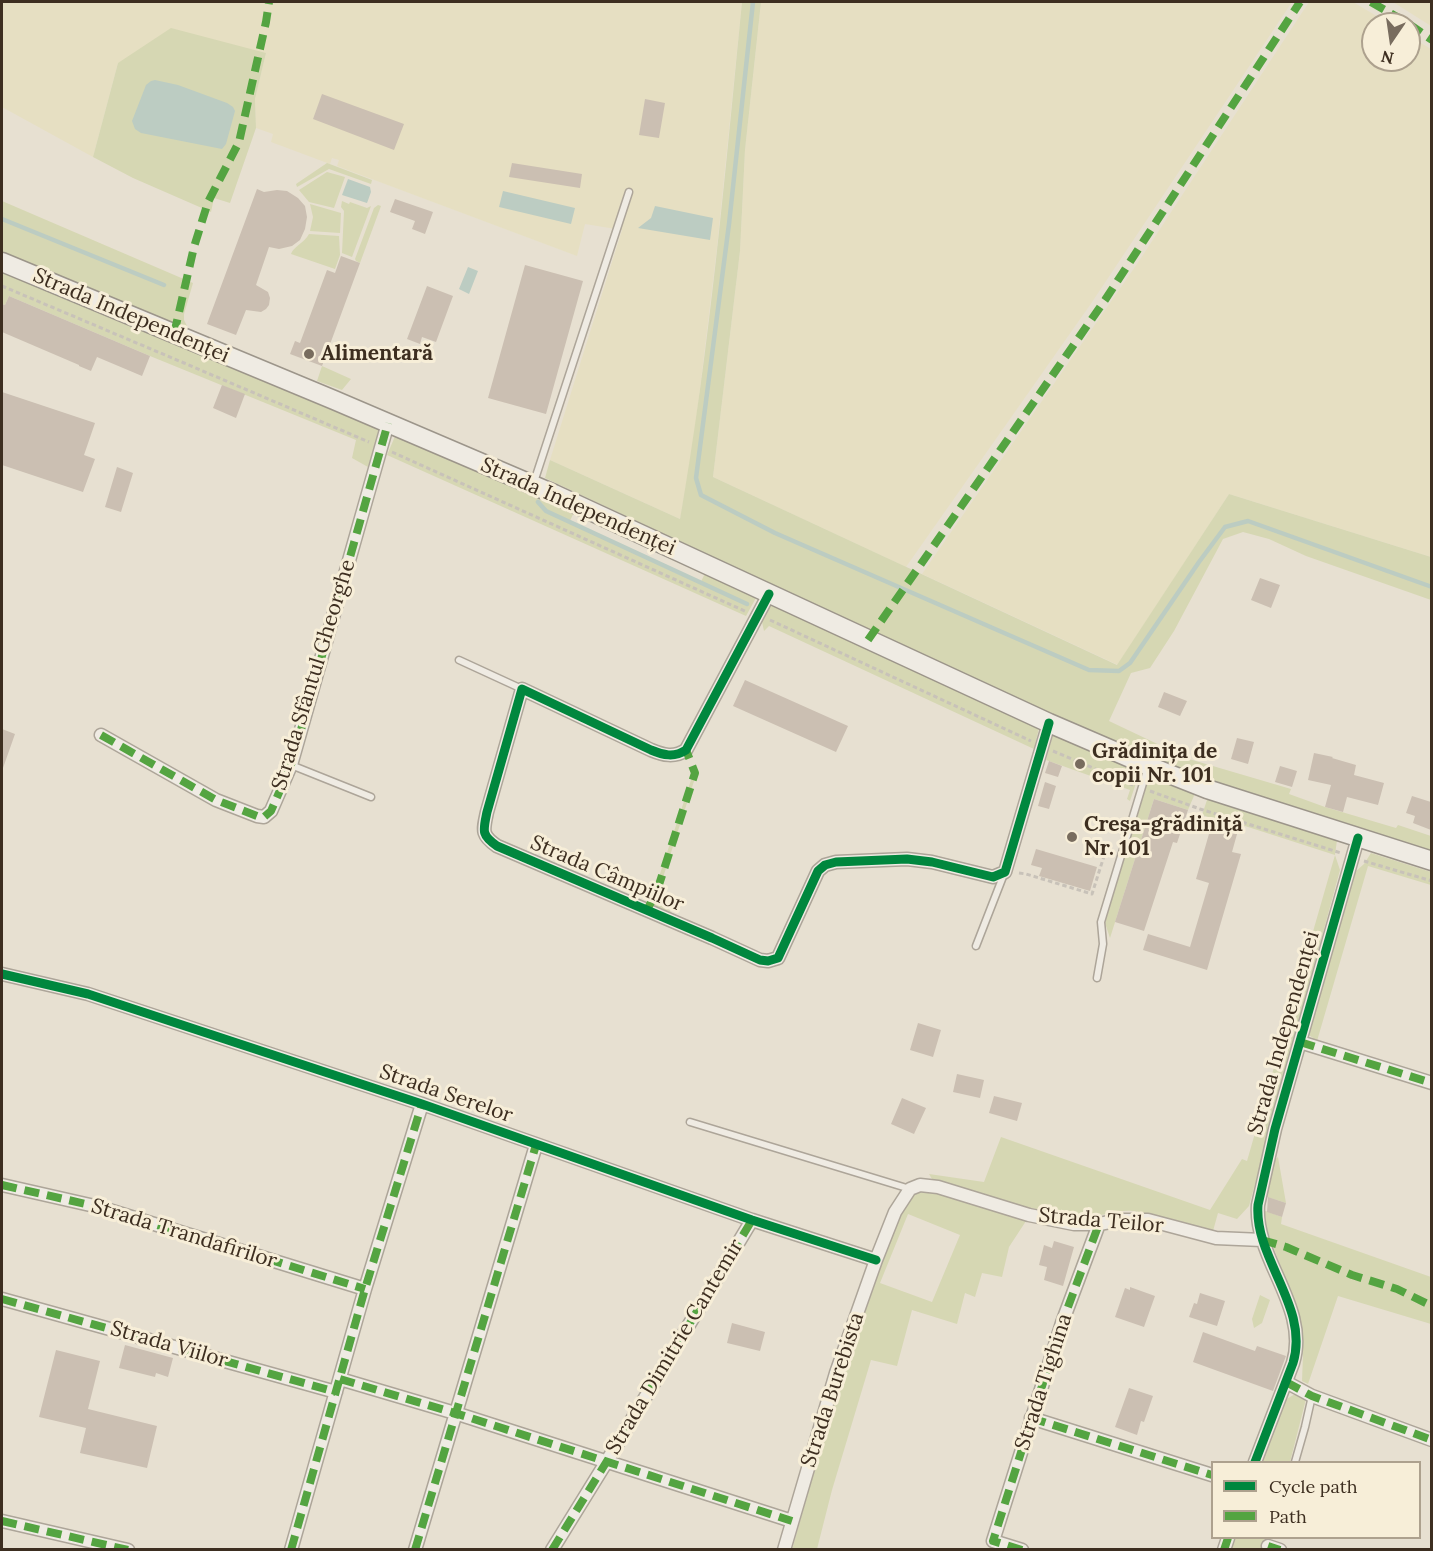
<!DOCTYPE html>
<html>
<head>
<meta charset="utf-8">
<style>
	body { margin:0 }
	#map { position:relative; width:1433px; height:1551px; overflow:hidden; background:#e7e0d1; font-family:Lora,serif }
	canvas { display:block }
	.frame { position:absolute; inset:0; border:3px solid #3d2e20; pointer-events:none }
	.legend { position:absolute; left:1211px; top:1461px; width:210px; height:78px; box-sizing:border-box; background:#f7eed8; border:2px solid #ada18e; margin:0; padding:8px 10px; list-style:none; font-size:18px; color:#3d2e20 }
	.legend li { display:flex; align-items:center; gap:12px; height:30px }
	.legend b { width:30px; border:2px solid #ada18e }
	.north { position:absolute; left:1361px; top:12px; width:60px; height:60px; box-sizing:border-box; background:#f7eed8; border:2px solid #ada18e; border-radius:50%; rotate:193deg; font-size:16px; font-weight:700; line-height:24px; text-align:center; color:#3d2e20 }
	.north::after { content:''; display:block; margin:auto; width:21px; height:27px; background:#786c5e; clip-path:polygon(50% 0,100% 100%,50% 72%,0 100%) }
</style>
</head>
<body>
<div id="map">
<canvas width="1433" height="1551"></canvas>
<div class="frame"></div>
<ul class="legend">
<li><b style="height:8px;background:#00873e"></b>Cycle path</li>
<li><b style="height:8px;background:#54a441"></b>Path</li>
</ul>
<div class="north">N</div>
</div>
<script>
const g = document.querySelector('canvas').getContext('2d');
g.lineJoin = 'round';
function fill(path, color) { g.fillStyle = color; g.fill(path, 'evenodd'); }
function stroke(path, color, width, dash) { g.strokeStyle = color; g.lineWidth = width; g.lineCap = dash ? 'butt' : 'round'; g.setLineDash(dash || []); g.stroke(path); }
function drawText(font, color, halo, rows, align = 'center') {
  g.font = font + ' Lora,serif'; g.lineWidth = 6; g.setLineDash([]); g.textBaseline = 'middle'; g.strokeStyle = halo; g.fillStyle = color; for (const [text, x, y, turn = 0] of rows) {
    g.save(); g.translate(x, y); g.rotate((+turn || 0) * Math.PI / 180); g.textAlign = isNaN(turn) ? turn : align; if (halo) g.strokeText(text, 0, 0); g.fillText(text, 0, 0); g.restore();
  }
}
fill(new Path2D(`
	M2,2H742L717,247L694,439L680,519L550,460L622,230L585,224L577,256L337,166L339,160L332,158L330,164L271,142L273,134L256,128L255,99L266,53L118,63L93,157L2,107Z
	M761,2H1292L1090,305L906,567L713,477L740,251L745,150Z
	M1309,2H1353L1390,24H1373V60H1409V36L1431,49V557L1229,494L1118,665L922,574L1137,264Z
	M1393,2H1431V26Z`), '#e6dfc2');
fill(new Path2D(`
	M742,2H761L745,150L740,251L713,477L1117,665L1229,494L1431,557V600L1306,556L1269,539L1243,532L1223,539L1174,631L1150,668L1131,673L1109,721L1189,759L1291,789L1289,794L1325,807L1396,828L1398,825L1431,836V857L1266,803L1099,738L545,478L550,460L680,519C710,348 725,174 742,2Z
	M171,28L266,53L255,99L256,128L230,203L214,198L211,212L133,178L93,157L118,63Z
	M327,163L372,180L371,184L329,169L297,187L296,184Z
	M327,172L345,177L334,208L309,202L299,190Z
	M2,201L193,283L184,314V320L187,326L185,329L2,254Z
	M342,201L349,204L350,202L367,208L371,206L352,257L342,253L344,211L341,207Z
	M310,204L341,213L340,233L310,231L313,217Z
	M378,205L381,206L360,263L356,261L355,259L374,208Z
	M309,234L339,236L340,255L335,269L291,254C293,247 304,243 309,234Z
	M2,271L380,429L368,467L352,458L356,440L150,356L9,296L5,305L2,304Z
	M322,366L351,379L342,390L317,381Z
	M396,434L575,510L569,523L700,584L706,571L757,596L746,616L387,455Z
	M772,603L1039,728L1034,749L769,626L764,631L762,622Z
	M1053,734L1140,771L1130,801L1127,799L1130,790L1046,760Z
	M693,774L696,775L658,893L673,915L648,904L654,892Z
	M1149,774L1196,791L1188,810L1154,799L1110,938L1105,923Z
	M1208,797L1337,840L1335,855L1340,870L1249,1206L1237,1219L1218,1213L1213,1231C1187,1224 1160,1215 1133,1211C1118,1209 1102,1217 1087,1216C1033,1212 983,1197 932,1179L929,1174L984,1182L1001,1137L1210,1210L1242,1159L1247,1161L1335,855L1245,826L1239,827L1202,815Z
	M1371,853L1431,872V885L1368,866L1317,1041L1309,1035L1354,873L1364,864Z
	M1278,1157L1286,1203L1267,1197L1273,1161Z
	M928,1190L1026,1221L1009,1247L1002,1277L982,1273L975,1297L965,1293L957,1324L912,1310L897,1366L871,1360L832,1490L817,1549L792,1550L837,1388L874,1280L905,1202L916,1193ZM908,1214L960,1235L932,1302L880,1283Z
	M1263,1210L1282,1217L1281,1224L1431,1277V1324L1338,1296L1308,1384L1302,1381L1303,1355L1300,1318L1263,1219Z
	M1260,1295L1270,1300L1262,1323L1254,1328L1252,1319Z
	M1295,1394L1306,1399L1290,1462H1261L1285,1400Z
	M1234,1538H1265L1261,1549L1229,1550Z`), '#d6d7b3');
fill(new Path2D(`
	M155,80L178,85L227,103L233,107L235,111L226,144L222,149L141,133L135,129L132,121L146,85L151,81Z
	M348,179L370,187L371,192L367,203L342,195Z
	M503,191L575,208L571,224L499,207Z
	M655,206L713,218L710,240L638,228L651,218Z
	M468,267L478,271L469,294L459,289Z`), '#bcccc2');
stroke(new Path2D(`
	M753,2L729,224L696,478L701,495L775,533L1089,670L1119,671L1130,663L1199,562L1225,527L1248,521L1432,587
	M2,219L164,285
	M538,502L546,511L747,604`), '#bcccc2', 4.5);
fill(new Path2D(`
	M322,94L404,124L394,150L313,119Z
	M645,99L665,103L659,138L639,135Z
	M512,163L582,174L580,188L509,177Z
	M257,189L264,192L277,190L287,191L298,198L305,206L307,217L305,229L300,240L292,246L279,249L269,247L256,285L268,292L270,298L269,305L266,309L261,312L246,310L236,335L207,324Z
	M395,199L433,212L425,234L412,229L415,221L390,212Z
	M341,256L360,263L322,366L290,354L295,341L300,343L327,270L335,273Z
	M525,265L583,281L546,414L488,398Z
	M427,286L453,296L436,342L422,337L420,344L407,339Z
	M9,296L150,356L142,376L97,357L91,371L79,366V365L2,332V304L5,305Z
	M222,385L245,394L236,418L213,408Z
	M2,392L95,423L84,455L95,459L83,492L2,465Z
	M117,467L133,473L121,512L105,507Z
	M1260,578L1280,585L1271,608L1251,600Z
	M745,680L848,726L836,752L733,706Z
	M1164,692L1187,701L1180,716L1158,707Z
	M2,729L15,734L3,768H2Z
	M1237,738L1254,742L1248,764L1231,759Z
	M1314,753L1333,757L1332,758L1356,765L1354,775L1384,783L1378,805L1347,797L1343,812L1325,807L1331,785L1308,780Z
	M1049,761L1062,766L1058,777L1045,773Z
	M1280,766L1297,771L1292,787L1275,782Z
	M1045,782L1056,786L1049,809L1038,806Z
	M1412,796L1431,802V830L1413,823L1415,816L1406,813Z
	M1154,799L1188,810L1177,843L1173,842L1144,931L1115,922Z
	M1213,820L1239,827L1232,852L1241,854L1207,970L1143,950L1148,934L1190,947L1209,883L1196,879Z
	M1036,849L1097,867L1090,891L1039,876L1042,868L1031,865Z
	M918,1023L941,1030L933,1057L910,1050Z
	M957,1074L984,1080L980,1098L953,1092Z
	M994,1096L1022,1103L1017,1121L989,1113Z
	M902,1098L926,1108L914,1134L891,1124Z
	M1268,1197L1286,1203L1282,1217L1267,1212Z
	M1054,1241L1074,1247L1063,1286L1044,1280L1047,1267L1039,1265L1044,1245L1052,1248Z
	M1130,1287L1155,1296L1144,1327L1115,1317L1125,1288L1130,1290Z
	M1200,1293L1225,1301L1217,1326L1189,1317L1194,1303L1197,1304Z
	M732,1323L765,1332L760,1351L727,1343Z
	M1203,1332L1255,1351L1257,1346L1286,1356L1273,1391L1193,1362Z
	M125,1345L173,1358L168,1377L156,1373L155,1377L119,1368Z
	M56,1350L100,1361L88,1409L157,1426L147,1468L80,1453L86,1428L39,1417Z
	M1129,1388L1153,1396L1144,1422L1141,1421L1137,1435L1115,1427Z`), '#cbbfb2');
const lane = new Path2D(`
	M534,482L629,192
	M459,660L522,689
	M291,765L371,797
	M976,946L1004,874
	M1097,978L1103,944L1101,922L1148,767
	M690,1122L910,1189
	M1295,1462L1305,1427L1312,1396`);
const street = new Path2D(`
	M769,594L686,750C674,758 663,755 651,750L522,689L487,812C483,831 481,835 497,846L712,938L760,960L768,961L778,958L818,871L825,865L836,862L907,859L932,862L993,877L1005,872L1049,723
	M101,735L216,800L257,816L264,817L271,811L291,765L388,423
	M2,974L88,994L422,1104L752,1220L876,1260
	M1300,1042L1432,1083
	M2,1185L99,1207L365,1289
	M2,1299L336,1392
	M340,1379L455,1413L792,1521
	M1286,1382L1312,1396L1432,1440
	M1031,1418L1212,1475
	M1255,1462L1293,1363C1310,1307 1254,1259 1258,1205L1275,1129L1358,838
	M2,1521L128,1550
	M1268,1546L1280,1550
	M291,1550L365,1289L422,1104
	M415,1550L536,1145
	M552,1550L607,1461L752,1220
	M784,1550L836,1373L876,1260L895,1212L910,1189L920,1185L938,1187L1029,1215L1074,1224H1099L1121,1220H1148L1216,1238L1262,1240
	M1022,1550L993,1541L1062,1323L1099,1224
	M1224,1550L1228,1538`);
const secondary = new Path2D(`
	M2,262L334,400L554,494L1049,723L1149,766L1207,789L1432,861`);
stroke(lane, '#ada599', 9);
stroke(street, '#ada599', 15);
stroke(secondary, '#9c958a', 21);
stroke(new Path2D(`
	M2,286L184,363L369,442
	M392,452L747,612
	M770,620L1031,741
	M1053,751L1133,785
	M1150,791L1200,809L1341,853
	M1364,861L1432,881
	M1019,873L1026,874L1092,894L1105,853`), '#c8c2b9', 3, [4.5, 3]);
stroke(lane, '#efebe3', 6);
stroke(street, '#efebe3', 12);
stroke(secondary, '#efebe3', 18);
stroke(new Path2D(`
	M1371,2L1409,24
	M1409,24L1432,40
	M174,334L194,247L208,202L239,142L266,22L269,2
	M868,640L1105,300L1300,2
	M101,735L216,800L257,816L264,817L271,811L291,765L388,423
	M647,910L657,891L695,773L686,750
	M1300,1042L1432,1083
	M2,1185L99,1207L365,1289
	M1262,1240L1286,1247L1352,1275L1397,1289L1432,1306
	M2,1299L336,1392
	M340,1379L455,1413L792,1521
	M1286,1382L1312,1396L1432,1440
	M1031,1418L1212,1475
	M2,1521L128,1550
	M1268,1546L1280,1550
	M291,1550L365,1289L422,1104
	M415,1550L536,1145
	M552,1550L607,1461L752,1220
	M1022,1550L993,1541L1062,1323L1099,1224
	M1224,1550L1228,1538`), '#54a441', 8, [15, 8]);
stroke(new Path2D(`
	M769,594L686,750C674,758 663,755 651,750L522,689L487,812C483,831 481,835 497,846L712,938L760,960L768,961L778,958L818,871L825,865L836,862L907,859L932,862L993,877L1005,872L1049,723
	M2,974L88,994L422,1104L752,1220L876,1260
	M1255,1462L1293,1363C1310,1307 1254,1259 1258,1205L1275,1129L1358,838`), '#00873e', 9);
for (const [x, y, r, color] of [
	[309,354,6,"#786c5e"],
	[1080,764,6,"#786c5e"],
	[1072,837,6,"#786c5e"]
]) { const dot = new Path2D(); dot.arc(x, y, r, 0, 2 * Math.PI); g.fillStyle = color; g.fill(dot); stroke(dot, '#f7eed8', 2); }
drawText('21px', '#3d2e20', '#f7eed8', [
	["Strada Independenței",131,316,23],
	["Strada Independenței",578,507,24],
	["Strada Sfântul Gheorghe",314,675,-73],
	["Strada Câmpiilor",607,874,23],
	["Strada Independenței",1284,1033,-74],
	["Strada Serelor",446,1094,19],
	["Strada Teilor",1101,1221,5],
	["Strada Trandafirilor",184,1234,17],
	["Strada Viilor",169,1345,16],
	["Strada Dimitrie Cantemir",675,1347,-59],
	["Strada Tighina",1044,1382,-72],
	["Strada Burebista",833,1390,-72]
]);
drawText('bold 21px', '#3d2e20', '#f7eed8', [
	["Alimentară",321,354],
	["Grădinița de",1092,752],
	["copii Nr. 101",1092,776],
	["Creșa-grădiniță",1084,825],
	["Nr. 101",1084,849]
], 'left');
</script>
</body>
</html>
